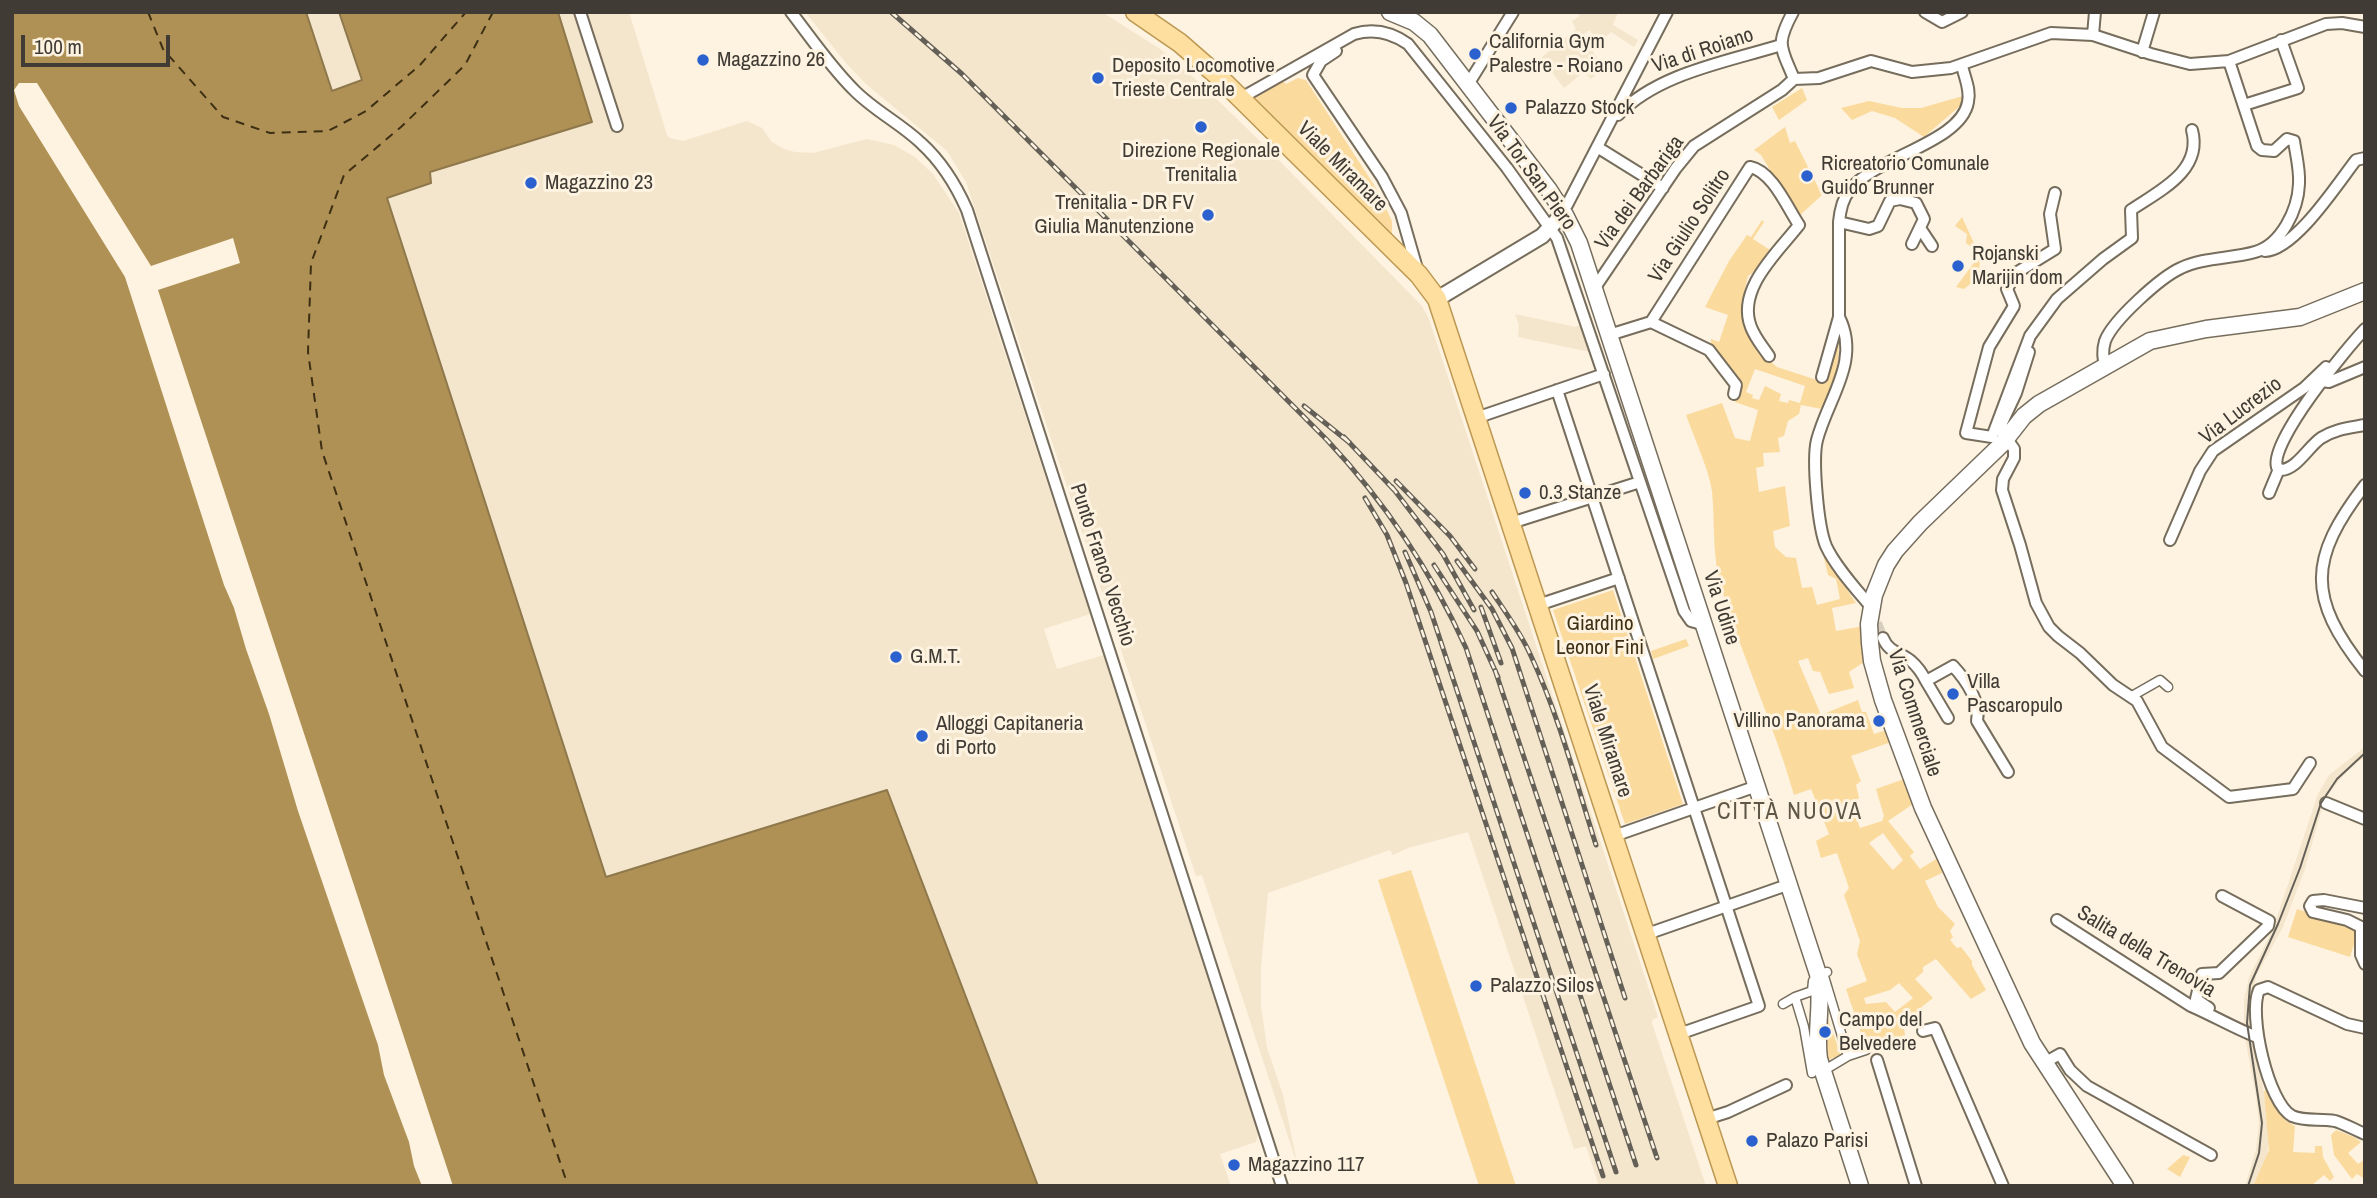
<!DOCTYPE html>
<html>
<head>
<meta charset="utf-8">
<style>
	body { margin:0 }
	#map { position:relative; width:2377px; height:1198px; overflow:hidden; background:#fdf3e0; font-family:"Archivo Narrow",sans-serif }
	canvas { display:block }
	.frame { position:absolute; inset:0; border:14px solid #403c35; pointer-events:none }
	.scale { position:absolute; left:21px; top:35px; width:149px; height:32px; box-sizing:border-box; border:4px solid #403c35; border-top:0; padding-left:9px; font-size:21px; line-height:24px; white-space:nowrap; color:#403c35; -webkit-text-stroke:5px #fdf3e0; paint-order:stroke }
</style>
</head>
<body>
<div id="map">
<canvas width="2377" height="1198"></canvas>
<div class="frame"></div>
<div class="scale">100 m</div>
</div>
<script>
const g = document.querySelector('canvas').getContext('2d');
g.lineJoin = 'round';
function fill(path, color) { g.fillStyle = color; g.fill(path, 'evenodd'); }
function stroke(path, color, width, dash) { g.strokeStyle = color; g.lineWidth = width; g.lineCap = dash ? 'butt' : 'round'; g.setLineDash(dash || []); g.stroke(path); }
function drawText(font, color, halo, rows, align = 'center') {
  g.font = font + ' "Archivo Narrow",sans-serif'; g.lineWidth = 6; g.setLineDash([]); g.textBaseline = 'middle'; g.strokeStyle = halo; g.fillStyle = color; for (const [text, x, y, turn = 0] of rows) {
    g.save(); g.translate(x, y); g.rotate((+turn || 0) * Math.PI / 180); g.textAlign = isNaN(turn) ? turn : align; if (halo) g.strokeText(text, 0, 0); g.fillText(text, 0, 0); g.restore();
  }
}
fill(new Path2D(`
	M306,12H339L362,80L331,91Z
	M558,12H629L667,135L670,138L683,141L747,121L762,128L772,142L784,149L795,152L813,153L867,139L894,145L915,157L933,174L959,213L1090,614L1044,629L1057,669L1104,655L1258,1133L1256,1142L1220,1154L1231,1186H1038L887,790L607,878L387,197L431,183L429,172L498,150L564,37Z
	M805,12H1102L1160,49L1201,84L1262,143L1422,306L1429,319L1658,1017L1652,1020V1023L1706,1186H1599L1586,1146L1574,1149L1468,832L1408,848L1393,855L1390,850L1268,893L1261,967V1006L1267,1048L1283,1095L1298,1167L1202,875L1196,876L966,182L947,151L866,84L846,63Z
	M1577,12H1618L1613,25L1638,40L1634,47L1611,32L1600,42L1589,30L1582,36L1599,60L1590,67L1595,76L1591,79L1584,72L1564,88L1541,58L1576,29L1572,21L1580,16Z
	M1515,314L1576,327L1580,324L1590,352L1518,337L1519,325Z
	M2365,747V758L2357,762L2339,780L2324,801L2305,869L2283,927L2256,976L2251,1014L2253,1031L2244,1026V1000L2249,977L2273,929L2318,794L2329,775Z
	M2245,1038L2255,1043L2267,1109L2269,1143L2267,1156L2253,1186H2245L2256,1150L2259,1124L2256,1096Z`), '#f4e6cd');
fill(new Path2D(`
	M1298,78L1306,80L1376,188L1392,221V238L1254,99L1282,81L1286,84Z
	M1802,88L1807,100L1779,120L1772,107Z
	M1963,96L1960,106L1924,137L1895,118L1872,111L1852,120L1841,108L1869,101L1902,108H1921Z
	M1785,127L1790,143L1795,141L1822,195L1798,217L1761,155L1754,150Z
	M1962,217L1978,252L1966,243L1967,234L1955,226Z
	M1762,220L1764,222L1753,239L1770,250L1758,269L1748,276L1743,297L1744,317L1766,358L1777,367L1823,382L1838,332C1841,364 1835,380 1822,409L1801,405L1799,414L1788,421L1784,436L1778,438L1780,452L1763,453L1764,466L1756,468L1759,492L1785,486L1790,526L1773,531L1775,547L1786,557L1796,558L1802,588L1812,587L1817,605L1840,599L1836,579L1828,575L1823,554L1856,603L1832,608L1836,631L1864,626L1867,660L1849,672L1854,688L1829,694L1820,672L1813,671L1808,658L1798,661L1821,715L1858,700L1862,712H1866L1874,734L1890,729L1894,741L1851,756L1861,781L1856,785L1859,798L1851,803L1860,828L1882,821L1884,816L1876,789L1907,778L1916,802L1888,821L1914,852L1910,856L1920,869L1938,858L1944,872L1925,881L1938,907L1955,924L1950,931L1953,937L1950,940L1957,948L1961,947L1972,961V965L1986,990L1971,999L1936,959L1923,967V972L1915,979L1933,998L1919,1009L1920,1013L1903,1022L1905,1035L1866,1048L1846,989L1867,981L1857,954L1860,941L1844,895L1849,888L1837,853L1821,858L1816,841L1829,834L1811,789L1794,795C1774,724 1742,657 1721,587C1712,556 1715,523 1712,491C1709,470 1694,437 1686,415L1722,403L1735,438L1750,441L1758,410L1735,402L1738,385L1711,348V339L1719,342L1728,315L1705,307L1729,261L1747,235L1751,237ZM1755,369L1805,386L1800,403L1789,400L1788,403L1779,401L1781,394L1765,386L1759,400L1752,398L1753,395L1746,392ZM1883,833L1903,860L1893,870L1869,843ZM1899,983L1913,998L1895,1012L1886,1002L1866,1004L1864,998L1890,990Z
	M1979,256C1982,269 1976,281 1964,289L1956,287Z
	M1613,590L1683,804L1625,824L1553,610Z
	M1686,639L1689,646L1653,659L1651,651Z
	M1411,870L1516,1186H1479L1378,880Z
	M2297,909L2359,928L2350,957L2288,937Z
	M1825,1011L1841,1055L1825,1061Z
	M2269,1089C2274,1106 2279,1118 2295,1126L2293,1152L2315,1153V1146H2322L2323,1157L2334,1177L2330,1181L2324,1175L2311,1186H2253L2269,1150L2264,1091Z
	M2336,1130L2354,1137L2361,1142L2348,1153L2358,1164L2365,1159V1179L2357,1174L2352,1179L2334,1155L2331,1135Z
	M2183,1155L2190,1157L2180,1177L2167,1169Z`), '#fbda9d');
const water = new Path2D(`
	M12,12H306L332,91L362,80L339,12H558L592,122L430,172L431,183L387,198L606,877L887,790L1038,1186H12Z`);
fill(water, '#b09155');
stroke(water, '#8e784b', 2);
fill(new Path2D(`
	M19,83H37L151,266L233,238L240,263L158,290L453,1186H422L414,1166L409,1142L384,1075L378,1045L298,811L269,714L246,649L234,608L224,585L125,277L19,106L14,90Z`), '#fdf3e0');
stroke(new Path2D(`
	M148,12L163,49L223,117L270,133L328,131L366,111L420,65L466,12
	M493,12L465,65L401,127L344,175L311,263L308,352L322,451L568,1186`), '#3d2f14', 2, [9, 7]);
stroke(new Path2D(`
	M1877,623L1883,638`), '#d7cebe', 10, [10, 5]);
const pedestrian = new Path2D(`
	M2132,696L2160,680L2168,687
	M1827,972L1823,973L1848,1056
	M1795,997L1804,1027L1812,1073
	M1783,1004L1795,997L1812,991L1813,981
	M1828,1068L1848,1056L1866,1050`);
const minor = new Path2D(`
	M580,12L617,126
	M791,12C811,38 830,66 853,89C873,110 900,123 921,143C942,162 956,185 967,210L1282,1186
	M1793,12C1775,45 1781,47 1794,79
	M1925,12L1942,22L1962,12
	M2093,35L2095,12
	M1336,51L1321,61L1313,75L1382,177L1401,213L1418,272
	M2142,52L2154,12
	M2229,61L2326,24L2342,23L2365,27
	M1472,78L1513,12
	M1794,79L1819,78L1871,61L1912,72L1951,68L2051,33L2093,35L2151,54L2190,64L2229,61L2257,146L2262,150L2274,151L2287,139L2294,141C2296,155 2300,170 2299,184C2298,210 2281,245 2255,252C2231,259 2204,257 2181,268C2161,277 2113,320 2105,341C2102,351 2103,358 2106,368
	M1241,98L1354,34C1374,28 1391,32 1408,44L1507,168L1557,238L1684,611L1691,621L1705,625
	M2244,105L2298,88L2281,40
	M1618,115C1658,73 1727,62 1781,45
	M1597,147L1663,188
	M2055,193L2050,214L2055,249L2016,273L2007,289L2014,306L1989,347L1966,433L1992,437L2030,336L2057,299L2103,259L2132,238L2131,210C2159,191 2203,171 2192,130
	M1567,205L1667,12
	M1839,222L1869,229L1878,226L1890,201L1900,199L1916,203L1924,219L1912,244
	M1920,228L1932,246
	M2265,251C2295,250 2338,183 2356,160L2365,158
	M1594,289L1676,168L1694,146L1782,90L1794,79
	M1651,322L1709,350L1736,385L1734,394
	M2365,329C2346,349 2269,442 2277,467L2281,470C2297,469 2308,447 2321,438C2335,429 2349,428 2365,425
	M1609,335L1651,322L1750,167C1772,171 1787,207 1799,225C1778,252 1736,289 1751,327C1755,338 1763,347 1769,356
	M2029,352L2016,393L2002,423V432L2014,449V458L2003,479L2002,490L2020,545L2036,603L2049,627L2058,636L2080,653L2113,685L2137,701L2162,747L2229,797L2293,789L2310,763
	M1822,377L1839,317
	M2323,381L2329,382L2365,367
	M1557,390L1759,1006L1679,1034
	M1476,418L1604,374
	M2365,485C2308,559 2307,598 2365,671
	M2269,493L2279,469
	M1511,523L1640,482
	M2170,540L2200,471L2213,451L2304,388L2326,367
	M1538,605L1619,578
	M1871,607C1857,590 1835,566 1826,546C1818,527 1812,460 1817,440C1828,398 1861,361 1839,317V222C1840,211 1842,200 1849,191C1874,157 1961,143 1968,102C1971,89 1964,77 1962,65
	M1883,638C1889,653 1900,652 1911,661C1918,667 1922,673 1926,681L1953,666C1966,680 1981,702 1977,721L2008,772
	M1926,681L1948,718
	M2326,803L2365,819
	M1614,836L1757,786
	M2365,908L2324,900L2313,901L2310,906L2313,912L2347,920L2361,927V955L2365,964
	M2057,920L2191,1006C2214,1016 2234,1028 2257,1037
	M1647,934L1790,884
	M2209,1008L2196,999L2202,974L2219,973L2268,926L2269,921L2222,896
	M2365,1028L2347,1024L2268,987L2259,990C2248,1014 2268,1103 2292,1116C2306,1122 2320,1118 2335,1121C2345,1124 2355,1130 2365,1134
	M1923,1031L1935,1028L2003,1186
	M1877,1060L1916,1186
	M2044,1063L2060,1054L2070,1070L2087,1086L2211,1155
	M1706,1119L1728,1112L1786,1085`);
const tertiary = new Path2D(`
	M1437,299L1542,236L1558,219`);
const secondary = new Path2D(`
	M1390,12L1414,22L1430,35L1549,190L1565,215L1579,243L1818,974C1823,1003 1815,1031 1819,1059L1860,1186
	M2125,1186L2032,1043L1923,808L1883,700L1872,661L1870,643L1869,624L1874,595L1886,565L1895,551L1920,523L2002,444L2024,416L2039,404L2150,341L2206,329L2300,317L2365,291`);
const primary = new Path2D(`
	M1135,12L1180,43L1219,77L1419,275L1437,299L1728,1186`);
stroke(pedestrian, '#766d5d', 11);
stroke(minor, '#766d5d', 14);
stroke(tertiary, '#766d5d', 18);
stroke(secondary, '#766d5d', 19);
stroke(primary, '#bc9852', 21);
stroke(pedestrian, '#fff', 8);
stroke(minor, '#fff', 10);
stroke(tertiary, '#fff', 14);
stroke(secondary, '#fff', 16);
stroke(primary, '#fedfa0', 18);
stroke(new Path2D(`
	M2248,1186L2259,1153L2262,1123L2247,1023L2250,985L2278,924L2300,868L2321,803L2337,779L2365,753`), '#656057', 2);
const rail = new Path2D(`
	M891,12L962,74L1327,440C1385,502 1431,571 1466,648L1636,1165
	M1304,406L1350,443
	M1344,437L1397,493
	M1396,481L1450,536L1475,569
	M1392,487L1443,554L1474,610
	M1365,498L1387,535L1406,583L1603,1176
	M1405,552L1431,612L1616,1172
	M1457,561L1492,609L1512,648L1625,998
	M1434,565L1477,631L1498,677
	M1492,592C1506,613 1521,633 1531,656C1559,716 1576,782 1596,845
	M1481,607L1501,663
	M1495,670L1657,1158`);
stroke(rail, '#656057', 5);
stroke(rail, '#fdf3e0', 2.5, [8]);
for (const [x, y, r, color] of [
	[1475,54,7,"#2a61ce"],
	[703,60,7,"#2a61ce"],
	[1098,78,7,"#2a61ce"],
	[1511,108,7,"#2a61ce"],
	[1201,127,7,"#2a61ce"],
	[1807,176,7,"#2a61ce"],
	[531,183,7,"#2a61ce"],
	[1208,215,7,"#2a61ce"],
	[1958,266,7,"#2a61ce"],
	[1525,493,7,"#2a61ce"],
	[896,657,7,"#2a61ce"],
	[1953,694,7,"#2a61ce"],
	[1879,721,7,"#2a61ce"],
	[922,736,7,"#2a61ce"],
	[1476,986,7,"#2a61ce"],
	[1825,1032,7,"#2a61ce"],
	[1752,1141,7,"#2a61ce"],
	[1234,1165,7,"#2a61ce"]
]) { const dot = new Path2D(); dot.arc(x, y, r, 0, 2 * Math.PI); g.fillStyle = color; g.fill(dot); stroke(dot, '#fdf3e0', 2.5); }
drawText('21px', '#403c35', '#fdf3e0', [
	["California Gym",1489,42],
	["Palestre - Roiano",1489,66],
	["Magazzino 26",717,60],
	["Deposito Locomotive",1112,66],
	["Trieste Centrale",1112,90],
	["Palazzo Stock",1525,108],
	["Direzione Regionale",1201,151,"center"],
	["Trenitalia",1201,175,"center"],
	["Ricreatorio Comunale",1821,164],
	["Guido Brunner",1821,188],
	["Magazzino 23",545,183],
	["Trenitalia - DR FV",1194,203,"right"],
	["Giulia Manutenzione",1194,227,"right"],
	["Rojanski",1972,254],
	["Marijin dom",1972,278],
	["0.3 Stanze",1539,493],
	["G.M.T.",910,657],
	["Villa",1967,682],
	["Pascaropulo",1967,706],
	["Villino Panorama",1865,721,"right"],
	["Alloggi Capitaneria",936,724],
	["di Porto",936,748],
	["Palazzo Silos",1490,986],
	["Campo del",1839,1020],
	["Belvedere",1839,1044],
	["Palazo Parisi",1766,1141],
	["Magazzino 117",1248,1165]
], 'left');
drawText('21px', '#403c35', '#fdf3e0', [
	["Via di Roiano",1703,51,-18],
	["Viale Miramare",1342,167,45],
	["Via Tor San Piero",1531,173,54],
	["Via dei Barbariga",1640,193,-54],
	["Via Giulio Solitro",1690,226,-57],
	["Via Lucrezio",2241,411,-37],
	["Punto Franco Vecchio",1102,565,72],
	["Via Udine",1721,608,72],
	["Via Commerciale",1914,713,72],
	["Viale Miramare",1607,741,72],
	["Salita della Trenovia",2146,952,31]
]);
drawText('21px', '#3e2f14', '#fdf3e0', [
	["Giardino",1600,624],
	["Leonor Fini",1600,648]
]);
g.letterSpacing = '2px';
drawText('23px', '#5e5646', '#fdf3e0', [
	["CITTÀ NUOVA",1790,813]
]);
g.letterSpacing = '0px';
</script>
</body>
</html>
